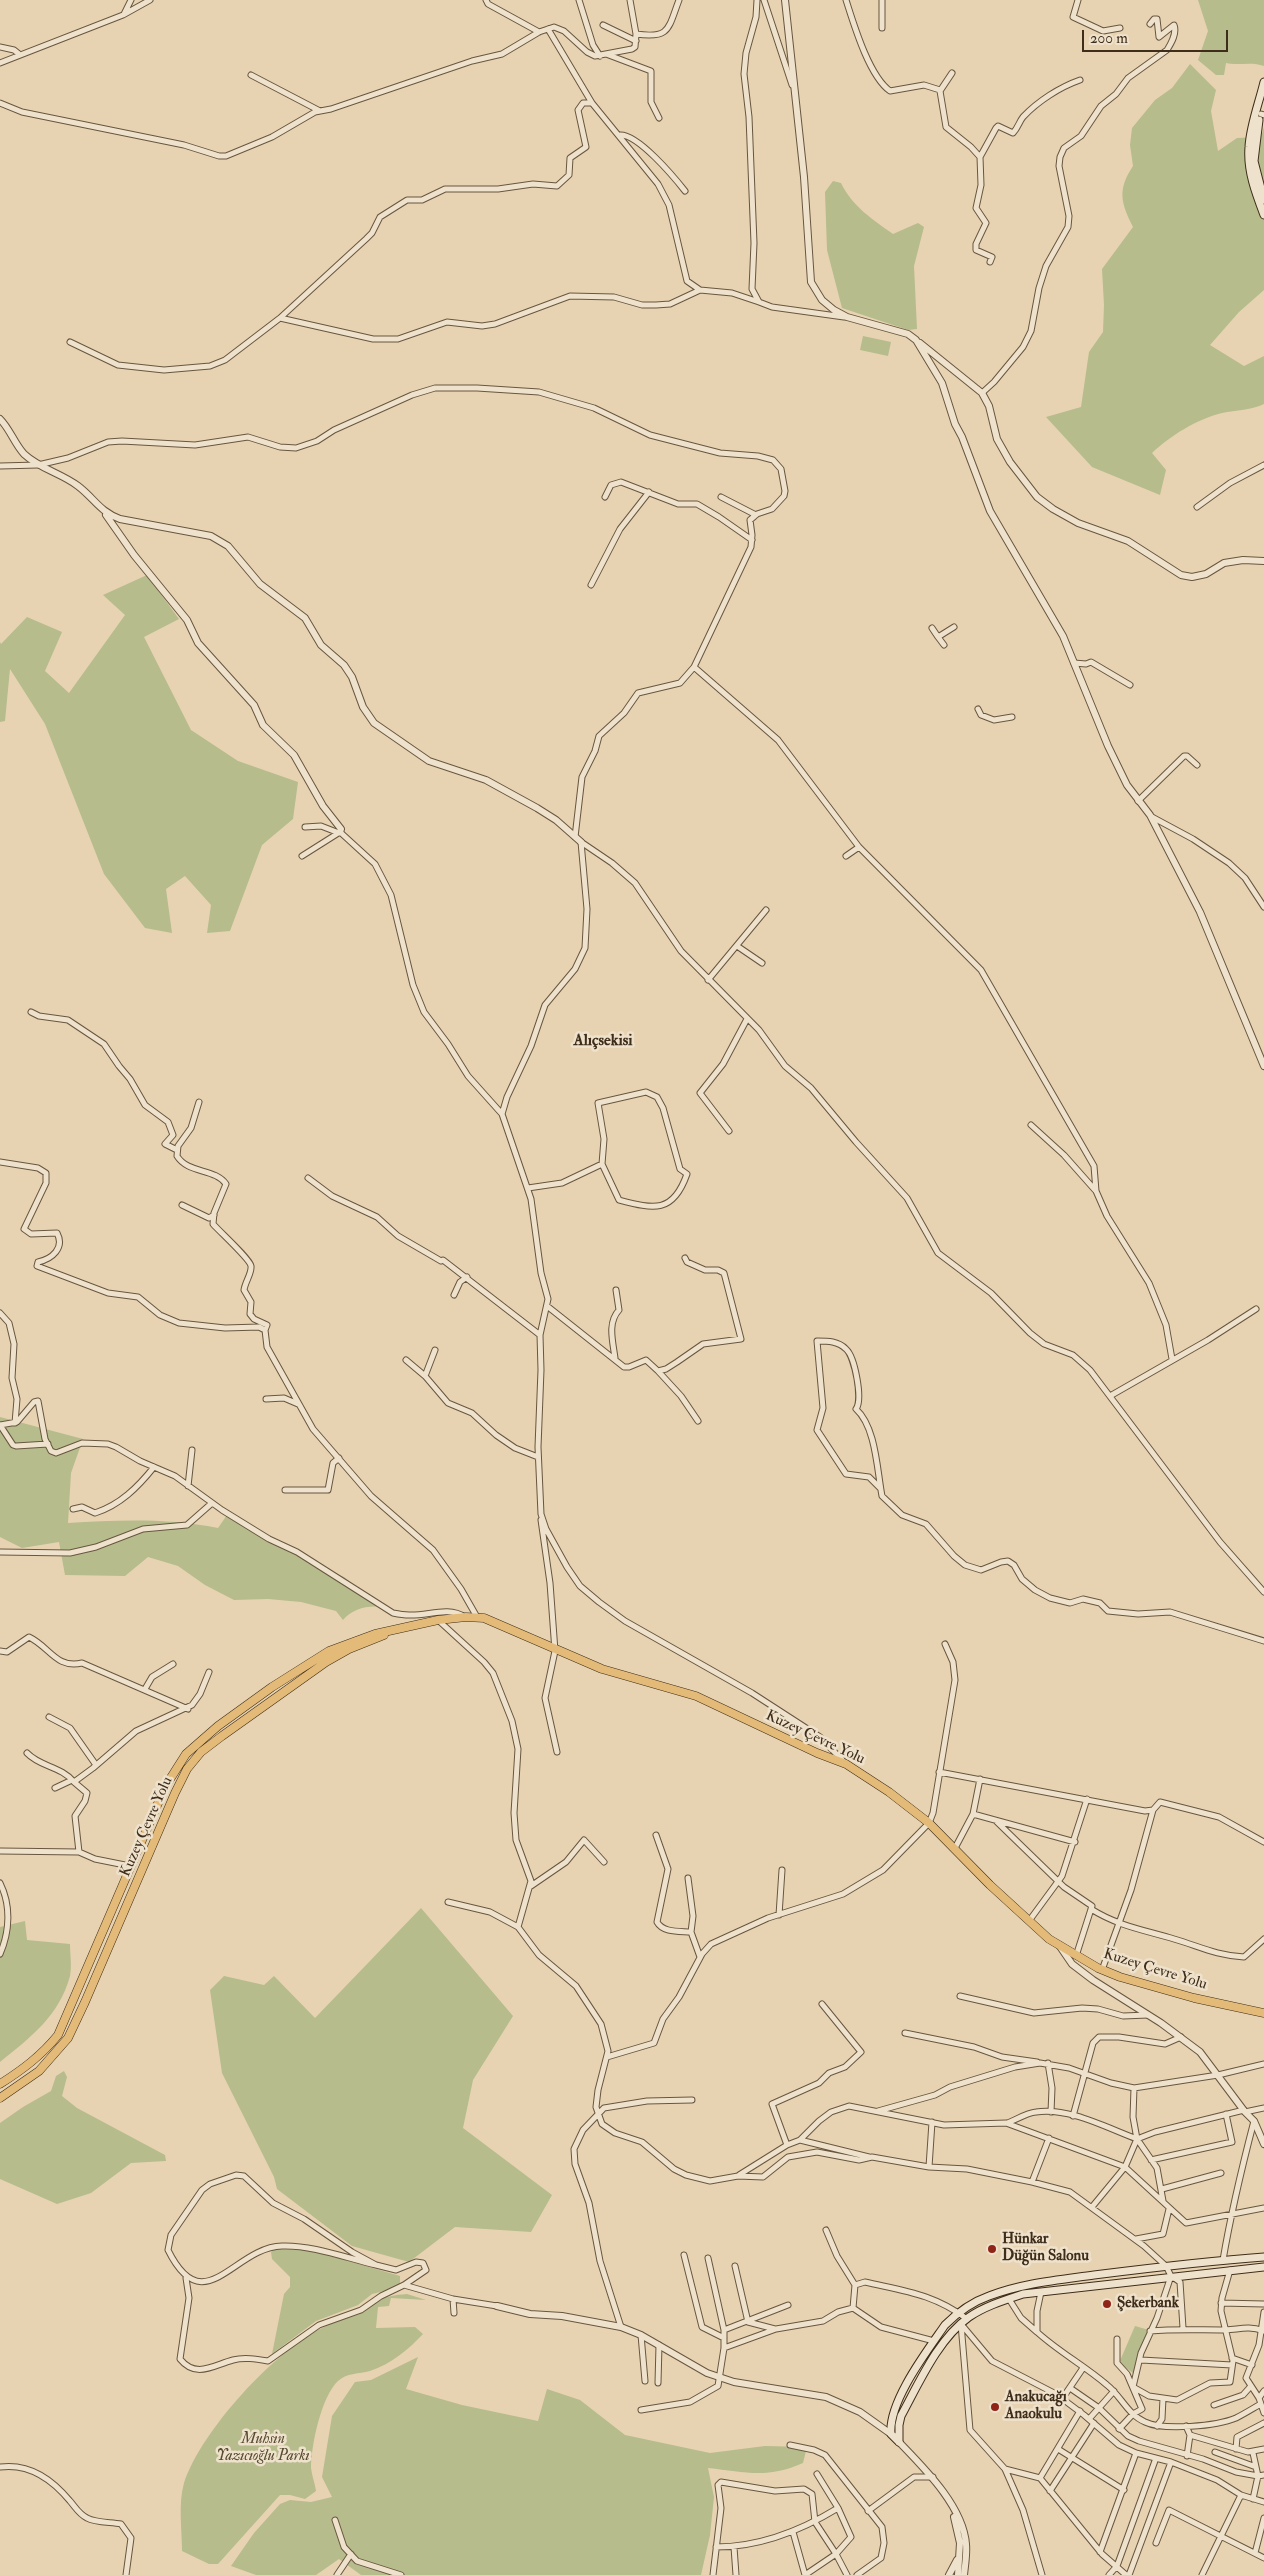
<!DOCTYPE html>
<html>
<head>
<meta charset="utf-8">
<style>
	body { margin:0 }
	#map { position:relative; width:1264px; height:2575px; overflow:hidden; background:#e7d3b1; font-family:"IM FELL Double Pica",serif }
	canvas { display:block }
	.scale { position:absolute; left:1082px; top:30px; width:146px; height:22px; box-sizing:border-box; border:2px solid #3e2d1a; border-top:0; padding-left:6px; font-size:15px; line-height:18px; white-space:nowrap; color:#3e2d1a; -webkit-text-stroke:4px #efe2cc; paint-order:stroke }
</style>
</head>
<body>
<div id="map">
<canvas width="1264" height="2575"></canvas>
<div class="scale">200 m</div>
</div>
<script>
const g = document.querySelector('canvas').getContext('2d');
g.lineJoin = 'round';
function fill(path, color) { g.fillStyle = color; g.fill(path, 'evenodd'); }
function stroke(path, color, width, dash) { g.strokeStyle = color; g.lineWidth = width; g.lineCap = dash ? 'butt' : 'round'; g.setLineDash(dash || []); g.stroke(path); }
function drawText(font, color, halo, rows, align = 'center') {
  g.font = font + ' "IM FELL Double Pica",serif'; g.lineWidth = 5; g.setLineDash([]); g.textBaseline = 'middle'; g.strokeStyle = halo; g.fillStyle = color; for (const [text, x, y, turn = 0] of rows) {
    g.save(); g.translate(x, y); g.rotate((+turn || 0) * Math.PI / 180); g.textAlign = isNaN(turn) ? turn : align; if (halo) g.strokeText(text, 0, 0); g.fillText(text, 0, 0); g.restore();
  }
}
fill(new Path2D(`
	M1198,0H1264V66C1251,61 1239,66 1226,63L1224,75H1216L1198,60L1208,31Z
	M1190,64L1216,90L1211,111L1218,151L1237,138L1261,137L1264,127V290L1239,312L1210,345L1244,366L1264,356V404C1252,410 1236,410 1222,413C1197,419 1170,436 1152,453L1166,470L1160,495L1092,467L1046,417L1081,407L1089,352L1103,332L1104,305L1102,269L1133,227C1121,203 1117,190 1133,166L1130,145L1132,128L1155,100L1172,88Z
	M833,181L841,183C852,206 873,220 893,234L918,223L924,227L914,266L917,329L908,330L842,308L827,250L825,192Z
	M863,336L891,342L888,356L860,350Z
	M147,575L179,619L144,637L191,730L238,761L298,782L293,819L262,845L230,931L207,933L211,905L185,876L166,889L172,933L145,928L104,874L45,724L10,669L5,721L0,722V642L1,644L27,617L62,632L45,671L69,693L125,615L103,595Z
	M0,1417L83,1439L71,1473L68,1523C118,1520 168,1518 218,1528L227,1515L273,1544L344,1577L381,1607C368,1605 352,1609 343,1620L336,1611L301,1602L268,1599L234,1600L205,1585L178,1566L148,1557L125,1576L65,1575L59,1542L22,1548L0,1537Z
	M421,1908L513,2016L473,2080L463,2128L552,2195L531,2232L455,2227L409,2262L352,2246L277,2189L274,2177L222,2073L210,1990L224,1976L264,1985L274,1976L315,2018Z
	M25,1921L27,1940L70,1944C70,1954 72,1966 70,1976C59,2016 31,2037 0,2062V1927Z
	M64,2071L67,2077L62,2096L77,2108L165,2155L166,2161L131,2163L91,2193L57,2204L0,2179V2123L23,2107L51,2091L56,2076Z
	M275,2249L303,2250L328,2255L400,2276V2287L372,2294L358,2305L316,2321L272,2354L284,2294L290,2287V2277L272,2259L271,2252Z
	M407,2294L426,2300L391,2298L389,2306L378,2307L376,2328L415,2327L423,2334C409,2349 391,2364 370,2371C359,2374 346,2373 338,2381C321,2397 311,2446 311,2468C312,2476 315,2484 316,2491L305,2499L290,2495H280L218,2564H209L182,2551C182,2529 178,2504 184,2483C201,2431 275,2350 324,2327C335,2321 348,2318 360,2314C365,2312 370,2306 375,2303C385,2296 395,2295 407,2294Z
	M1135,2326L1149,2330L1133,2373L1119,2363Z
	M418,2357L406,2389L462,2405L538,2421L547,2389L580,2400L625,2435L710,2453L765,2446L807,2447L803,2463C768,2479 745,2472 708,2468L714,2497L710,2535L701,2575H361L339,2559L316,2575H256L231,2566L254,2533L280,2504L290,2500L311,2502L332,2497L322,2477L332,2416L355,2382L371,2380Z`), '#b6bc8c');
const minor = new Path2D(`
	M486,0L488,4L539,32
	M579,0L593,45L600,56
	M757,0L756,17L746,53L744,74L749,117L754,243L752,289L759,302L772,307L844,317
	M764,0L792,85
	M846,0C854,25 869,76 890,91L924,85L940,90
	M882,0V28
	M1078,0L1073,17L1103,31L1120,28
	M124,14L131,0
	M603,25L636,41
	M548,29L592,103L658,184L669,205L687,281L700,290L732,293L759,302
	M636,34C670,39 668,29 679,0
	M0,47L14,50L19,54
	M606,54L651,71V102L659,118
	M0,63L123,15L150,0
	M952,73L940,91L946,127L971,147L980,157
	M251,75L320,111
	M0,103L22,112L184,145L219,156H226L272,137L315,112L331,109L472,61L502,54L539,32L554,27L564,31L587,52L595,56L632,49L635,47L636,34L630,0
	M1261,114L1264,115
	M620,135C638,134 674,177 685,191
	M990,262L992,257L976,250V244L986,223L976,208L981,185L980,157L996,128L998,126L1013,133C1018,128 1019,122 1023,117C1038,101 1060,87 1080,80
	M280,318L373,339H398L447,322L482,326L495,324L570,296L614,297L642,305H656L670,304L700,290
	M70,342L118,365L164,370L210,366L225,360L280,318L366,239L372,233L380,217L407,200H422L445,189H498L533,184L557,186L569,175L570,158L586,147L578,110L583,103H592
	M982,393L994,382L1023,347L1031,331L1039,288L1046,266L1068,227L1069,216L1059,166L1060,157L1064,148L1081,136L1101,106L1116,94L1128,78L1167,50C1172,42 1177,33 1174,25L1159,37L1157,19H1154L1150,24
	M0,466L38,465L68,458L108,442L122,441L195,445L248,437L280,447L296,448L317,441L334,430L412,395L435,388H477L539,392L594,408L650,435L720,453L758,456L773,460L781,469L785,491L784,496L772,509L757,514L750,520L752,535L751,547L694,667L680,683L638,693L624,713L599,736L595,751L582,777L575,837
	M605,497L611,485L621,482L678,504H697L719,517L752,540
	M721,497L756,515
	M1197,507L1230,483L1264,465
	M591,585L620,529L649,492
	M932,628L938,637
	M944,645L938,637L954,627
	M1074,663L1086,664L1091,662L1130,685
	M694,667L778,740L859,847L981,970L1094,1166L1096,1191L1107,1216L1149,1283L1166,1325L1172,1359
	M978,709L981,715L994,720L1012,717
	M1138,801L1184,756H1187L1197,765
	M1152,817L1193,839L1229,863L1245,878L1264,907
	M305,827L321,826L339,833
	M581,842L587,909L585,948L575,969L545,1005L531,1046L507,1097L502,1114L531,1199L541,1273L548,1299L540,1335L541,1370L538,1447L541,1514L546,1529L567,1567L580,1586L599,1602L625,1621L752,1693L820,1737L845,1763
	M581,842L612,863L635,883L681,951L759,1030L785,1066L811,1088L856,1142L907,1198L938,1253L991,1293L1030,1333L1044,1344L1073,1355L1090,1370L1220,1542L1264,1592
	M302,856L340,832L375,864L391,895L413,985L424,1012L448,1044L468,1076L502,1114
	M846,856L859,847
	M737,946L762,963
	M708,980L766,910
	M31,1012L39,1016L68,1020L104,1044L119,1066L130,1079L145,1105L168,1122L173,1135L165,1144L177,1150
	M646,1092L657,1097L663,1108L680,1169L687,1174C673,1214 654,1209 619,1200L602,1164L604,1139L598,1103Z
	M199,1102L191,1128L178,1146L177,1156C188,1174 215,1168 226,1184L214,1213L213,1224C220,1232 250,1259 251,1266C252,1273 245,1282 244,1290L251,1302L250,1314L254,1319L267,1325L265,1330
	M1031,1125L1064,1155L1095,1190
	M729,1131L700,1093L723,1064L747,1019
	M0,1162L38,1168L46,1173V1183L24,1229L31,1234L57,1233C65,1248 52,1259 38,1262L37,1266L108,1293L138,1297L160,1315L179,1323L225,1328L259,1327L265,1330L267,1347L313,1429L371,1496L433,1550L461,1589L477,1617
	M308,1178L332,1196L377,1217L398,1236L441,1261L443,1260L540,1335
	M528,1188L562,1183L602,1164
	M182,1205L209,1218L214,1215
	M454,1295L460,1282L467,1277
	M547,1306L624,1367H629L646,1360L658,1371L666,1369L677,1362L703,1344L741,1339L724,1273L718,1270H705L687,1262L685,1258
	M0,1313L9,1323L14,1344L12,1378L17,1399L15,1423
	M435,1350L425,1376L448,1403L472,1413L496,1435L515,1448L538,1457
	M615,1358C613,1342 607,1323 619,1310L616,1290
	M406,1360L425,1376
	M658,1371L681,1396L698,1421
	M1110,1396L1208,1340L1256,1309
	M266,1399L284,1398L298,1404
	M0,1425L17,1422L34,1402L38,1401L45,1439L51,1451L56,1453L82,1443L108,1444L116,1447L140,1461L175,1476L222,1510L269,1539L297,1552L393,1613C398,1614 404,1615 409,1615C428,1616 448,1606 465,1617
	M0,1425L13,1445L16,1446L48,1444
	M188,1486L192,1450
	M880,1488L869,1477L846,1474L817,1430L823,1408L817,1341C828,1341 838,1341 846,1349C855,1357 863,1400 856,1409C876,1427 877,1470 882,1496L902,1515L926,1524L954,1556L965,1565L981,1570L1001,1562L1008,1561L1014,1565L1022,1579L1035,1590L1050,1598L1070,1603L1083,1599L1100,1603L1108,1611L1138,1614L1170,1612L1264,1641
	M285,1490H328L333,1463L339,1458
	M73,1509L82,1507L95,1513C120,1505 138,1487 154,1467
	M541,1520L550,1583L555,1651L545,1698L557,1752
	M0,1552L70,1553L96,1547L143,1529L187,1525L212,1503
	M438,1620L484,1662L493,1673L512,1721L518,1749L514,1813L516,1840L531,1881L518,1927L539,1955L576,1986L601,2024L608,2051L598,2090L596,2107L602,2124L615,2133L642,2142L674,2169L686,2175L710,2181L738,2176L763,2177L788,2157L817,2152L859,2160L872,2157L929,2167L967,2169L1032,2182L1070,2192L1144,2246L1166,2266L1171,2276L1180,2282L1183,2328
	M0,1651L7,1652L29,1637C50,1647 56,1669 82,1663L188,1709
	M145,1689L152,1677L173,1664
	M49,1717L70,1728L96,1765
	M27,1753C40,1767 61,1766 74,1782
	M939,1772L1145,1811L1153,1810L1160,1802L1219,1817L1264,1842
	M55,1788L72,1780
	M973,1814L1075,1842
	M997,1822L1064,1887L1092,1906L1076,1956
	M656,1835L668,1869L657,1922C663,1933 680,1931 691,1932L700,1957
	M955,1848L973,1814L980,1779
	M0,1851L79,1852L95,1859L130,1866
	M79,1852L75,1816L85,1801L87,1793L74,1782L93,1768L136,1731L192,1705L200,1694L209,1672
	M688,1878L693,1916L691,1932
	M0,1883C11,1905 10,1931 0,1954
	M531,1886L566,1862L584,1840L604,1862
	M448,1902L490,1912L518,1927
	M1091,1909C1118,1926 1144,1930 1174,1939C1201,1947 1215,1955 1244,1957L1264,1939
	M779,1915L782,1870
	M1029,1921L1062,1876L1087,1799
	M1102,1970L1131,1890L1153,1810
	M960,1996L1034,2013L1082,2008L1098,2009L1123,2016L1148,2015
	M905,2033L974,2047L1002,2057L1037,2062
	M607,2057L654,2043L663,2019L679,1997L702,1954L711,1944L768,1918L843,1894L883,1870L929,1823L933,1813L955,1680L953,1662L945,1644
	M1048,2063L1052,2088L1051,2112
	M1134,2088L1133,2117L1137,2139L1157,2168L1163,2201
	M878,2111L935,2095L950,2087L1015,2067L1040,2063L1069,2068L1111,2083L1134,2088L1218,2075L1264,2064
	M1245,2112L1264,2108
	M1073,2116L1093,2043L1099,2037H1119L1165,2044L1181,2037
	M1007,2123C1016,2120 1026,2113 1036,2112C1069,2107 1107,2128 1137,2139L1155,2132L1244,2110
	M800,2140L819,2121L831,2112L849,2106L944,2125L1006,2123L1125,2167L1186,2223L1264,2208
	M787,2145L772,2104L819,2083L829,2073L845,2067L861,2052L822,2004
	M1151,2160L1232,2142L1226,2114
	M929,2167L932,2122
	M739,2175L787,2145L800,2140L869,2157
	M1032,2182L1049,2138
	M1162,2189L1221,2173
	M1092,2207L1125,2167L1137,2139
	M826,2230L837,2256L855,2285L853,2308
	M1136,2239L1163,2234L1169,2209
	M684,2255L702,2327L724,2338
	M1223,2260C1231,2213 1242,2167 1254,2121
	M376,2265C346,2258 313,2245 282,2246C234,2247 204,2323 168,2250L171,2235L202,2190L210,2184L236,2175L244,2176L273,2203L304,2219L352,2252L376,2265L396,2270L416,2262L423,2263L426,2270L404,2285L453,2299L497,2306
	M735,2266L748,2322L775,2329
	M1171,2276L1157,2318L1141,2353L1133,2387L1149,2396L1177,2400L1210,2383L1230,2382L1233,2361L1221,2311L1222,2298L1230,2270
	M186,2278L189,2298L180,2359C196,2379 214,2365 233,2360C244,2357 256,2359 268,2361L319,2325L361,2310L381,2296L404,2285
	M855,2285L865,2282C904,2291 934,2294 967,2319
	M1041,2292L1037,2311V2332C1059,2352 1085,2366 1107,2385C1121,2396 1128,2415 1145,2422C1164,2431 1217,2426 1236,2418C1244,2414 1252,2409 1259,2405
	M453,2299L454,2313
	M1009,2299L1021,2318L1037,2332
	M1221,2303L1264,2304
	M1264,2312L1259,2345L1246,2378L1259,2398L1264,2413
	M961,2324L992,2361L1056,2394L1084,2415L1119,2445L1136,2453L1171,2462L1217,2480L1241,2495L1264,2502
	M961,2324L970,2430L1005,2469L1023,2510L1042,2575
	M621,2327L600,2261L589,2203L575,2164L574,2149L583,2130L604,2108L647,2101L692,2100
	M724,2330L788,2305
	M1150,2331C1174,2329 1197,2330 1221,2330C1239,2330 1246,2325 1264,2331
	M641,2335L645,2381
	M1117,2339V2363L1127,2374L1142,2409L1133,2414L1119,2429
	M724,2348L776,2329L823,2321L838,2312L853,2308L881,2327L934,2341
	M1232,2358L1252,2365
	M1141,2360L1232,2365
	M658,2383L659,2345
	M1070,2388L1099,2408L1128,2436L1139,2441L1203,2459L1236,2472L1258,2476L1264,2475
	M1259,2398L1264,2391
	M1062,2399L1083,2368
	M1214,2405L1243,2395L1251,2386
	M641,2410L690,2402L718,2386L724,2348V2330L708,2258
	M1089,2419L1114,2391
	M1157,2426L1162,2419L1163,2398
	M1186,2426L1190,2435L1187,2456
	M1190,2435L1248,2452L1264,2449
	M790,2445L814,2450L825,2455L882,2527L884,2543L881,2558L857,2575
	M1058,2449L1124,2490
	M1236,2449L1237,2437L1264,2423
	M1215,2452L1256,2467
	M0,2467C29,2463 52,2479 70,2501C76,2508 79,2514 87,2518C96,2523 111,2522 121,2524L131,2538L126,2575
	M1005,2469L1040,2478L1102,2554L1126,2575
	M1040,2478L1080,2411
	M1050,2491L1094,2423
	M1253,2499L1258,2476L1253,2453
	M868,2511L914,2477H933
	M335,2520L344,2547L357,2561L401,2575
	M793,2532L805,2575
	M1156,2543L1169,2510L1264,2558
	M716,2547C759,2547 802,2530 838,2508
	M734,2547L736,2575
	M1100,2552L1136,2453
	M1255,2553L1264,2518
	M337,2575L351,2554
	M713,2575L721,2508L718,2485L721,2482L775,2491L804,2489L812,2494L815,2522L836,2554L847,2575
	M805,2575L836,2554L851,2537L838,2508L817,2474
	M1109,2575L1117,2566L1156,2458
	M1129,2575L1171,2462
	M1202,2575L1241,2495`);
const tertiary = new Path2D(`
	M785,0L804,177L811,282L822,300L834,310L847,317L908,334L916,340L942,383L955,424L962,437L990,511L1063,636L1108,746L1127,785L1150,815L1200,912L1264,1066
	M920,343L982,393L989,406L997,439L1010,462L1037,497L1053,509L1078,523L1128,541L1181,575L1192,577L1206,574L1224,563L1243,560L1264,561
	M0,419C10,429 14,443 24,454C40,469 61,473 78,486C95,499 99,511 120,519L211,536L228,546L260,584L305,618L321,645L344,665L352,677L363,707L374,723L429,761L486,780L537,808L556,820L581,842
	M106,515L134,555L187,620L198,643L254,705L263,725L294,755L323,806L341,829L340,832
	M1059,1945L1072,1964L1093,1980L1161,2023L1200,2052L1245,2112L1254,2121L1264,2144
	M497,2306L530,2314L562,2316L621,2327L641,2335L707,2373L734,2382L826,2397L860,2412L891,2434
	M899,2442C924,2468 963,2506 966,2544C967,2554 965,2565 964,2575
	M954,2517L960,2543L958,2575
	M949,2575L957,2560`);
const secondary = new Path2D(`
	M1264,82C1259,103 1250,126 1249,147C1247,171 1256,194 1264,215
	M1259,120L1254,161L1264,200
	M899,2442L891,2434C888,2402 927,2351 945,2325C958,2312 972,2302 989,2296C1023,2283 1058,2280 1094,2275C1150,2268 1207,2261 1264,2257
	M899,2442V2425L901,2416C919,2383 938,2339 969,2317C985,2306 1005,2300 1023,2294L1264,2267`);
const primary = new Path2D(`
	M0,2084C22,2070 41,2056 58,2035L165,1787L186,1754L218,1726L272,1687L329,1651L375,1634L438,1620L466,1617L484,1618L602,1669L696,1696L817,1753L846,1764L889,1792L929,1823L990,1885L1049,1939L1098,1968L1120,1977L1194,1998L1264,2013
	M0,2098L39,2071L68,2038L85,2002L175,1793L187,1769L201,1752L222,1736L326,1662L349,1649L384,1635`);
stroke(minor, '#685640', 7);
stroke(tertiary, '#685640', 8);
stroke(secondary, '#3e2d1a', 9);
stroke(primary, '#3e2d1a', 9);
stroke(minor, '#efe2cc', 5);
stroke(tertiary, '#efe2cc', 6);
stroke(secondary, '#efe2cc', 7);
stroke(primary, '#e4ba78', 8);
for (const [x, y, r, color] of [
	[992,2249,5,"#8f2418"],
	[1107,2304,5,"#8f2418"],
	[995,2407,5,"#8f2418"]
]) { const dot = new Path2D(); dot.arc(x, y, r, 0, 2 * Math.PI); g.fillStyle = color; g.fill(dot); stroke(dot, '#efe2cc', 2); }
drawText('15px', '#3e2d1a', '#efe2cc', [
	["Kuzey Çevre Yolu",815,1738,25],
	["Kuzey Çevre Yolu",147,1827,-66],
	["Kuzey Çevre Yolu",1155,1970,17]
]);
drawText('bold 15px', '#3e2d1a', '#efe2cc', [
	["Hünkar",1002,2240],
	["Düğün Salonu",1002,2257],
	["Şekerbank",1117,2304],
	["Anakucağı",1005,2398],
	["Anaokulu",1005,2415]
], 'left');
drawText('italic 15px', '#564a31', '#efe2cc', [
	["Muhsin",263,2440],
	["Yazıcıoğlu Parkı",263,2457]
]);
drawText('bold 16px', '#3e2d1a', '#efe2cc', [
	["Alıçsekisi",603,1042]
]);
</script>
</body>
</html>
